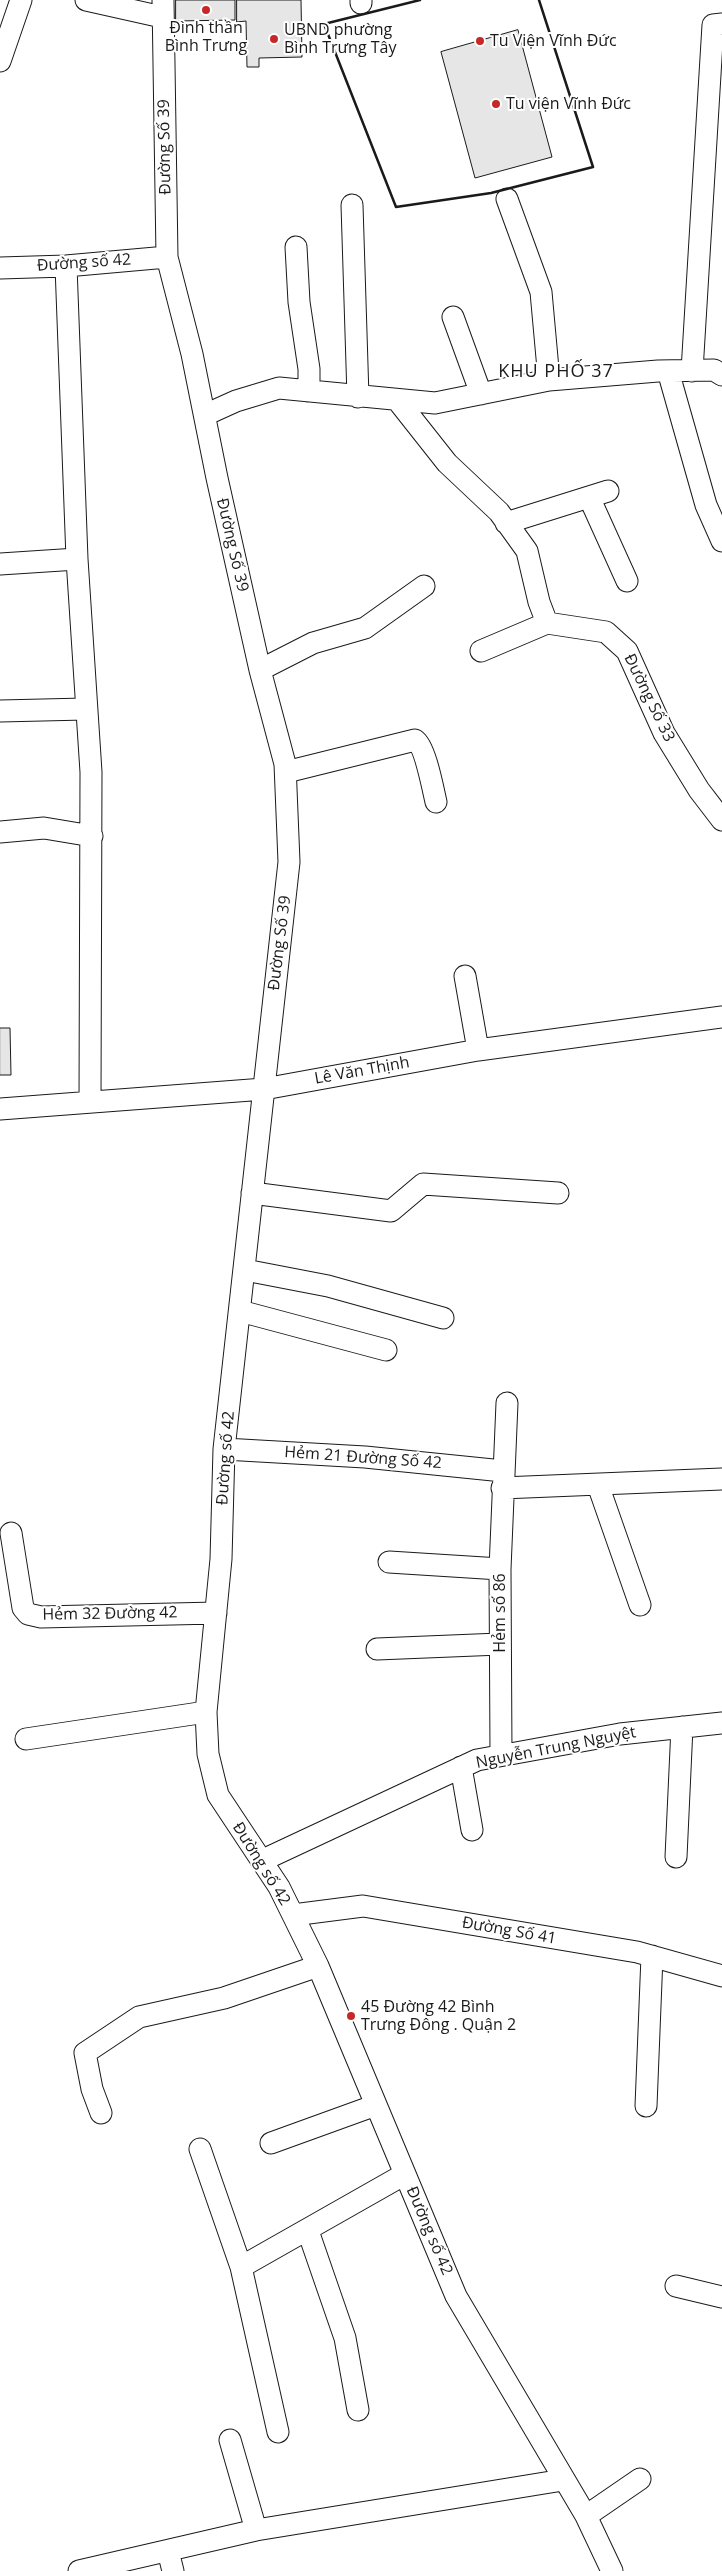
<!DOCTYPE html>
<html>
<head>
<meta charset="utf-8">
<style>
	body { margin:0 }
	canvas { display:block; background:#fff }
</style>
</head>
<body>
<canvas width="722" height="2571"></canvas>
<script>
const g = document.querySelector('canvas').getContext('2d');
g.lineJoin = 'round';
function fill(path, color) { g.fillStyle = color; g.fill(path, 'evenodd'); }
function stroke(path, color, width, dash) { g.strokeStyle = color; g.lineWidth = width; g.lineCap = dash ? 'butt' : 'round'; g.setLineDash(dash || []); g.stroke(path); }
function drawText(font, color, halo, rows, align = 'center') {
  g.font = font + ' "Open Sans",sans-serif'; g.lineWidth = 4; g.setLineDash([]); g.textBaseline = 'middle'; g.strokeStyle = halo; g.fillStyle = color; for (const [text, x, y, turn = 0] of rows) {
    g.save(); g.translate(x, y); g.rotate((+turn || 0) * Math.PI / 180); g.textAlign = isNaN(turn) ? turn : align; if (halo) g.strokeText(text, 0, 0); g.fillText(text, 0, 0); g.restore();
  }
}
const building = new Path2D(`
	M176,0H235V20L176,21Z
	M237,0H301L302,57L259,58V67H247L246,21L237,22Z
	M518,30L552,157L475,178L441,52Z
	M0,1028H10L11,1075H0Z`);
fill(building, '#e6e6e6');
stroke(building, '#1a1a1a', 1);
const minor = new Path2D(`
	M86,0L162,17
	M163,0L167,257L192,354L217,478L260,670L285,764L289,862L224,1449L221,1559L206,1712L208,1754L218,1795L279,1887L318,1966L456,2296L586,2516L612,2571
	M361,0V3
	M0,61L21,0
	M507,199L541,292L549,380
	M352,205L358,397
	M296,247L299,302L309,369V391
	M66,266L77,559L91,772L90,1101
	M0,268L66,266L167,257
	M453,317L481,394
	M668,371L706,505L722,541
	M692,371L713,25L722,24
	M398,401L447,463L499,512L527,551L539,602L547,623L606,632L627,651L664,733L699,790L722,820
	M205,415L236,401L279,388L435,403L549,380L658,371L714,370L722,375
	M589,497L627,581
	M506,523L608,491
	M0,564L77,559
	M481,651L547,623
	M260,670L313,643L365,628L424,586
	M0,711L85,709
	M286,772L415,740C425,746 433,789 436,802
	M0,832L44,828L92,836
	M465,976L478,1050
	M0,1109L264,1089L478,1050L722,1017
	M252,1193L391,1211L423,1184L558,1193
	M245,1270L328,1286L443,1318
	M240,1311L386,1350
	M224,1449L365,1457L503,1471
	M598,1485L640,1605
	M502,1488L722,1479
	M11,1533L23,1608L28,1614L41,1617L216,1613
	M389,1562L500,1569
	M377,1649L500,1644
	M26,1739L206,1712
	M501,1755L500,1569L507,1403
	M461,1767L472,1830
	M676,1857L682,1727
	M261,1861L477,1760L620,1734L722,1723
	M293,1915L363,1906L637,1952L722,1976
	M646,2106L652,1956
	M101,2113L92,2089L85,2053L139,2017L224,1998L318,1966
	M271,2143L376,2105
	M200,2149L241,2267
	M308,2231L345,2338L358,2410
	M676,2286L722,2297
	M278,2432L241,2267L405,2174
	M230,2440L256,2530
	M586,2516L640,2479
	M168,2551L173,2571
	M79,2571L256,2530L563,2480`);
stroke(minor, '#1a1a1a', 23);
stroke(minor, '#fff', 21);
stroke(new Path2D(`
	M420,0L324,24L396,207L491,193L593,167L539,0`), '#1a1a1a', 2.5);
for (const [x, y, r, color] of [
	[206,10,5,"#c62828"],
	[274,39,5,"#c62828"],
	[480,41,5,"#c62828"],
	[496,104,5,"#c62828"],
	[351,2016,5,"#c62828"]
]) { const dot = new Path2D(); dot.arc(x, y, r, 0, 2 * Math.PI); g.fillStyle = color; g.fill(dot); stroke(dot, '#fff', 2); }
drawText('16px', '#1a1a1a', '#fff', [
	["Đình thần",206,28,"center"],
	["Bình Trưng",206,46,"center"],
	["UBND phường",284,30],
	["Bình Trưng Tây",284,48],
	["Tu Viện Vĩnh Đức",490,41],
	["Tu viện Vĩnh Đức",506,104],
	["45 Đường 42 Bình",361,2007],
	["Trưng Đông . Quận 2",361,2025]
], 'left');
drawText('16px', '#1a1a1a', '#fff', [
	["Đường Số 39",165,147,-91],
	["Đường số 42",84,263,-4],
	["Đường Số 39",232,545,77],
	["Đường Số 33",649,698,64],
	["Đường Số 39",280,943,-83],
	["Lê Văn Thịnh",362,1071,-10],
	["Đường số 42",226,1458,-86],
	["Hẻm 21 Đường Số 42",363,1458,4],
	["Hẻm số 86",500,1613,-90],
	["Hẻm 32 Đường 42",110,1614,-1],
	["Nguyễn Trung Nguyệt",556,1748,-11],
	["Đường số 42",261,1864,58],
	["Đường Số 41",509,1931,10],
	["Đường số 42",429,2231,67]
]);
g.letterSpacing = '1px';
drawText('18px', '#1a1a1a', '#fff', [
	["KHU PHỐ 37",556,372]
]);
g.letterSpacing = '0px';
</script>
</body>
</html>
